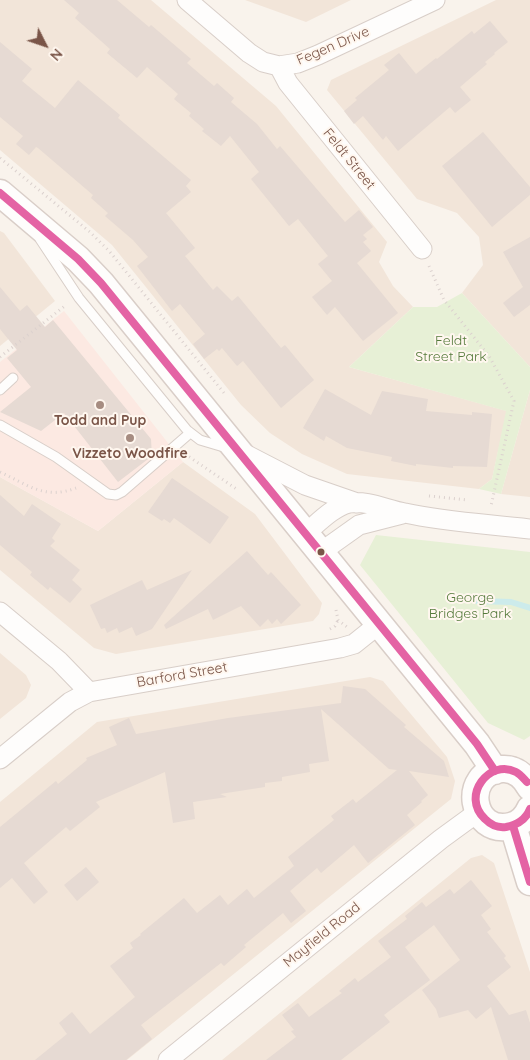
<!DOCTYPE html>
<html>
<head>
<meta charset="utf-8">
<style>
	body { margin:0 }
	#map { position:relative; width:530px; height:1060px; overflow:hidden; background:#f9f3ec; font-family:Quicksand,sans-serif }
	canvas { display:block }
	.north { position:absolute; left:20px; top:20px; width:50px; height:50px; -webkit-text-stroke:4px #fff7ef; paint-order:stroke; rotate:131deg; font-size:14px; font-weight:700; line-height:20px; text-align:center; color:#7a5548 }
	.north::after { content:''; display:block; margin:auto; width:18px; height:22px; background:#7a5548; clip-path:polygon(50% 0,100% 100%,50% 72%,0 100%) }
</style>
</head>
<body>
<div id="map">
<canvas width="530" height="1060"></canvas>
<div class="north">N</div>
</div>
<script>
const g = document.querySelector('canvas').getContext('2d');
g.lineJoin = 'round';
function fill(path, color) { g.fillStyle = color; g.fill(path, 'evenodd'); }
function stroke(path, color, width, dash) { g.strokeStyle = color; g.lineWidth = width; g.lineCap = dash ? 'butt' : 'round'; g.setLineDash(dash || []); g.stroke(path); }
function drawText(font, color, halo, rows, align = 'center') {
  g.font = font + ' Quicksand,sans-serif'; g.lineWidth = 4; g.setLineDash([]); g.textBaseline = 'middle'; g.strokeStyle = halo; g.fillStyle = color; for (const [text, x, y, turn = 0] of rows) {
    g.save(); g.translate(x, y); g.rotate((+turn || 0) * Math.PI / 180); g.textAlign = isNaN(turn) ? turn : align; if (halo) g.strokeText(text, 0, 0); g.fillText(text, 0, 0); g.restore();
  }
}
fill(new Path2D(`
	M0,0H151L276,106L387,242L379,262L393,286L413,307L349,367L507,411L492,479L479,489L347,474L302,454L270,433L241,405L112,245L0,150Z
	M245,0H351L306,22Z
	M496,0H530V367L462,293L483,265L479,237L457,213L417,199L327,90L331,80Z
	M0,231L4,233L55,301L0,346Z
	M530,390V497L501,494Z
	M183,462L255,514L322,603L319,614L313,621L116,654L94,648L0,570V477L98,531Z
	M0,653L26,675L31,685L26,698L0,719Z
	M370,677L383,681L447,757L455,781L451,799L127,1060H0V802L97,722Z
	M482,855L494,863L530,972V1060H222L471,858Z`), '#f2e5d9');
fill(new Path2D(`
	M64,311L183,462L98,531L0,477V362Z`), '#fce9e2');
fill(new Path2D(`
	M462,293L530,367V390L501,494L479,489L492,479L506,411L349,367L413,307H437Z
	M376,535L530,552V736L524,740L488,723L360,565Z`), '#e7f0d6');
stroke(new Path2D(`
	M477,601L511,602L530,608`), '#ccebeb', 6);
fill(new Path2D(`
	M64,0H117L149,27L151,25L191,59L187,63L214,86L217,83L234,98L231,102L257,124L277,149L280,146L345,222L359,210L373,227L363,235L367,239L363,242L371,251L357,263L398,313L363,341L335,307L327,315L312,297L332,281L318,264L328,256L298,219L289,226L251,179L259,172L230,136L221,146L202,131L204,129L189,116L191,113L174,99L178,94L147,67L137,78L107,53L110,49L75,18L79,13Z
	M490,21L508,42L494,53L495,54L485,62L487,64L460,87L471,100L455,113L450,107L398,151L386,136L383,140L363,116L354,124L344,111L357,100L355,98L389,70L384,65L399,53L416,74L436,58L437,59L472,31L474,34Z
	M0,42L32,69L22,81L55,108L78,80L120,115L118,118L191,180L186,186L191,192L166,213L195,248L185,256L213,290L217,286L232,301L238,296L281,348L285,345L314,380L281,408L243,361L237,366L222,348L219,351L217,349L204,359L193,344L205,334L180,304L172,311L137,266L148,257L133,240L105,216L108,213L91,198L93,195L38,148L36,147L29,155L16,144L23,136L0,117Z
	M483,132L530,187V195L492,227L442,166Z
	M530,237V305L514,317L503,303L523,287L503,252Z
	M0,287L20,311L27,305L45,327L53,320L151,439L152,456L118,482L64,413L41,431L0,412L31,387L7,358L17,350L0,329Z
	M325,389L371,415L382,391L428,399L426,411L472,415V412L492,414L487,467L453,466V468L416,464V466L391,461L392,457L347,448L326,436L324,441L303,428Z
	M172,478L229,517L210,544L174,518L170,523L164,519L162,521L148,512Z
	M0,495L24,516L32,504L61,524L52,538L55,541L50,546L80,570L72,580L82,589L70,603L50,587L48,590L30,575L32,572L0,545Z
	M247,551L268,575L271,572L301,605L281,624L277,619L272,624L268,619L260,627L241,606L213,620L208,609L166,629L164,625Z
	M192,570L152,629L136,636L132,627L119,633L117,628L107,633L105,628L101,629L90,605L142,580L147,590Z
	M343,686L365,689L406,725L404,727L444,761L449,777L409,771L428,795L421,801L422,802L407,815L415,825L368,863L354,845L321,873L317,868L290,891L306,911L291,923L283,913L244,945L246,947L224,966L221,963L141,1025L152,1039L126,1060H35L67,1034L59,1023L72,1012L90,1034L135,997L110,966L133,948L130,943L141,935L140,934L184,898L197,913L220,895L228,905L247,889L254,898L294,866L288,857L334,820L331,816L353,799L356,803L397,770L389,769L321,709L329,761L309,764L310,772L282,777V781L265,783V787L220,794L227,797L193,802L195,819L173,823L165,772L96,802L100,807L70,831L66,827L24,863L48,892L34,904L12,878L0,888V827L56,781L58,784L87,760L86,758L117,745L109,727L129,718L136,734L228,718L341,703Z
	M86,867L99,882L77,901L64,885Z
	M471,880L492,906L481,915L491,929L487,932L506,956L504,958L511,967L487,986L509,1015L526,1010L530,1023V1060H508L491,1007L476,1019L468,1010L439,1018L436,1009L422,990L460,960L434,925L405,947L430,980L384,1015L390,1022L341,1060H266L296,1037L291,1031L294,1030L282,1015L298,1003L309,1017L342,993L339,991L355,978L358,982L391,957L378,941L407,919L405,916L422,902L426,907L450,889L454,894Z`), '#e6dad3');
const lane = new Path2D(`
	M40,239L79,298L187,430L200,440L227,448
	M0,390L13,378
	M0,425L56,457L108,494L116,495L122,492L190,433`);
const street = new Path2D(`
	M187,0L249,53L263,62L279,66L298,63L318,55L435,0
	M279,66L288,83L422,249
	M245,454L305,485L357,503
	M306,533C318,523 333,507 349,503C368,500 387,510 405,513C446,522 489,524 530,529
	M321,552L359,525L402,514
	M0,612L59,661L89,692
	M0,759L70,702L89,692L340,648L354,644L379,624
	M168,1060L441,839L478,812`);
const secondary = new Path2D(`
	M0,193L78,259L101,283L477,744L495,771
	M530,787C524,776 515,768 502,769C461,772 470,836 511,826C520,824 526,818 530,809
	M513,826L530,882`);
stroke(lane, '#d8cec8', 11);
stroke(street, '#d8cec8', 21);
stroke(secondary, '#d9cec8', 29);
stroke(new Path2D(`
	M0,158L90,232L110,252L224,393
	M429,266L444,300L489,356L514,401L491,506
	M0,357L66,305
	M185,454L238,490
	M0,472C28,485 45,500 76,488
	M429,496L468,500
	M336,610L338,620L347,627
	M330,629L335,626L338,620`), '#dbd1ce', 3, [1, 4]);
stroke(lane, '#fefdfc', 9);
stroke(street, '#fefdfc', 19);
stroke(secondary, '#fefdfc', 26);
stroke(new Path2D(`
	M0,193L78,259L101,283L477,744L495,771
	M527,782C524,779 520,774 516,772C490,758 460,796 485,819C491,825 499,828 506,827C517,825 526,819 530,809
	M513,826L530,882`), '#e463a4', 8);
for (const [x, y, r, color] of [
	[100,405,5,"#a68c81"],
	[130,438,5,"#a68c81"],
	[321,552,4.5,"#7a5548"]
]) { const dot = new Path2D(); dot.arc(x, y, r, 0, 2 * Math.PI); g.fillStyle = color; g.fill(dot); stroke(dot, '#fff7ef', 2); }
drawText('14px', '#7a5548', '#fff7ef', [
	["Fegen Drive",333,46,-23],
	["Feldt Street",349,159,51],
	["Barford Street",182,675,-10],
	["Mayfield Road",322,935,-39]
]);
drawText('14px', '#567b3c', '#fff7ef', [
	["Feldt",451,341],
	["Street Park",451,357],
	["George",470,598],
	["Bridges Park",470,614]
]);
drawText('bold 14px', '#7a5548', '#fff7ef', [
	["Todd and Pup",100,421],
	["Vizzeto Woodfire",130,454]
]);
</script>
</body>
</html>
